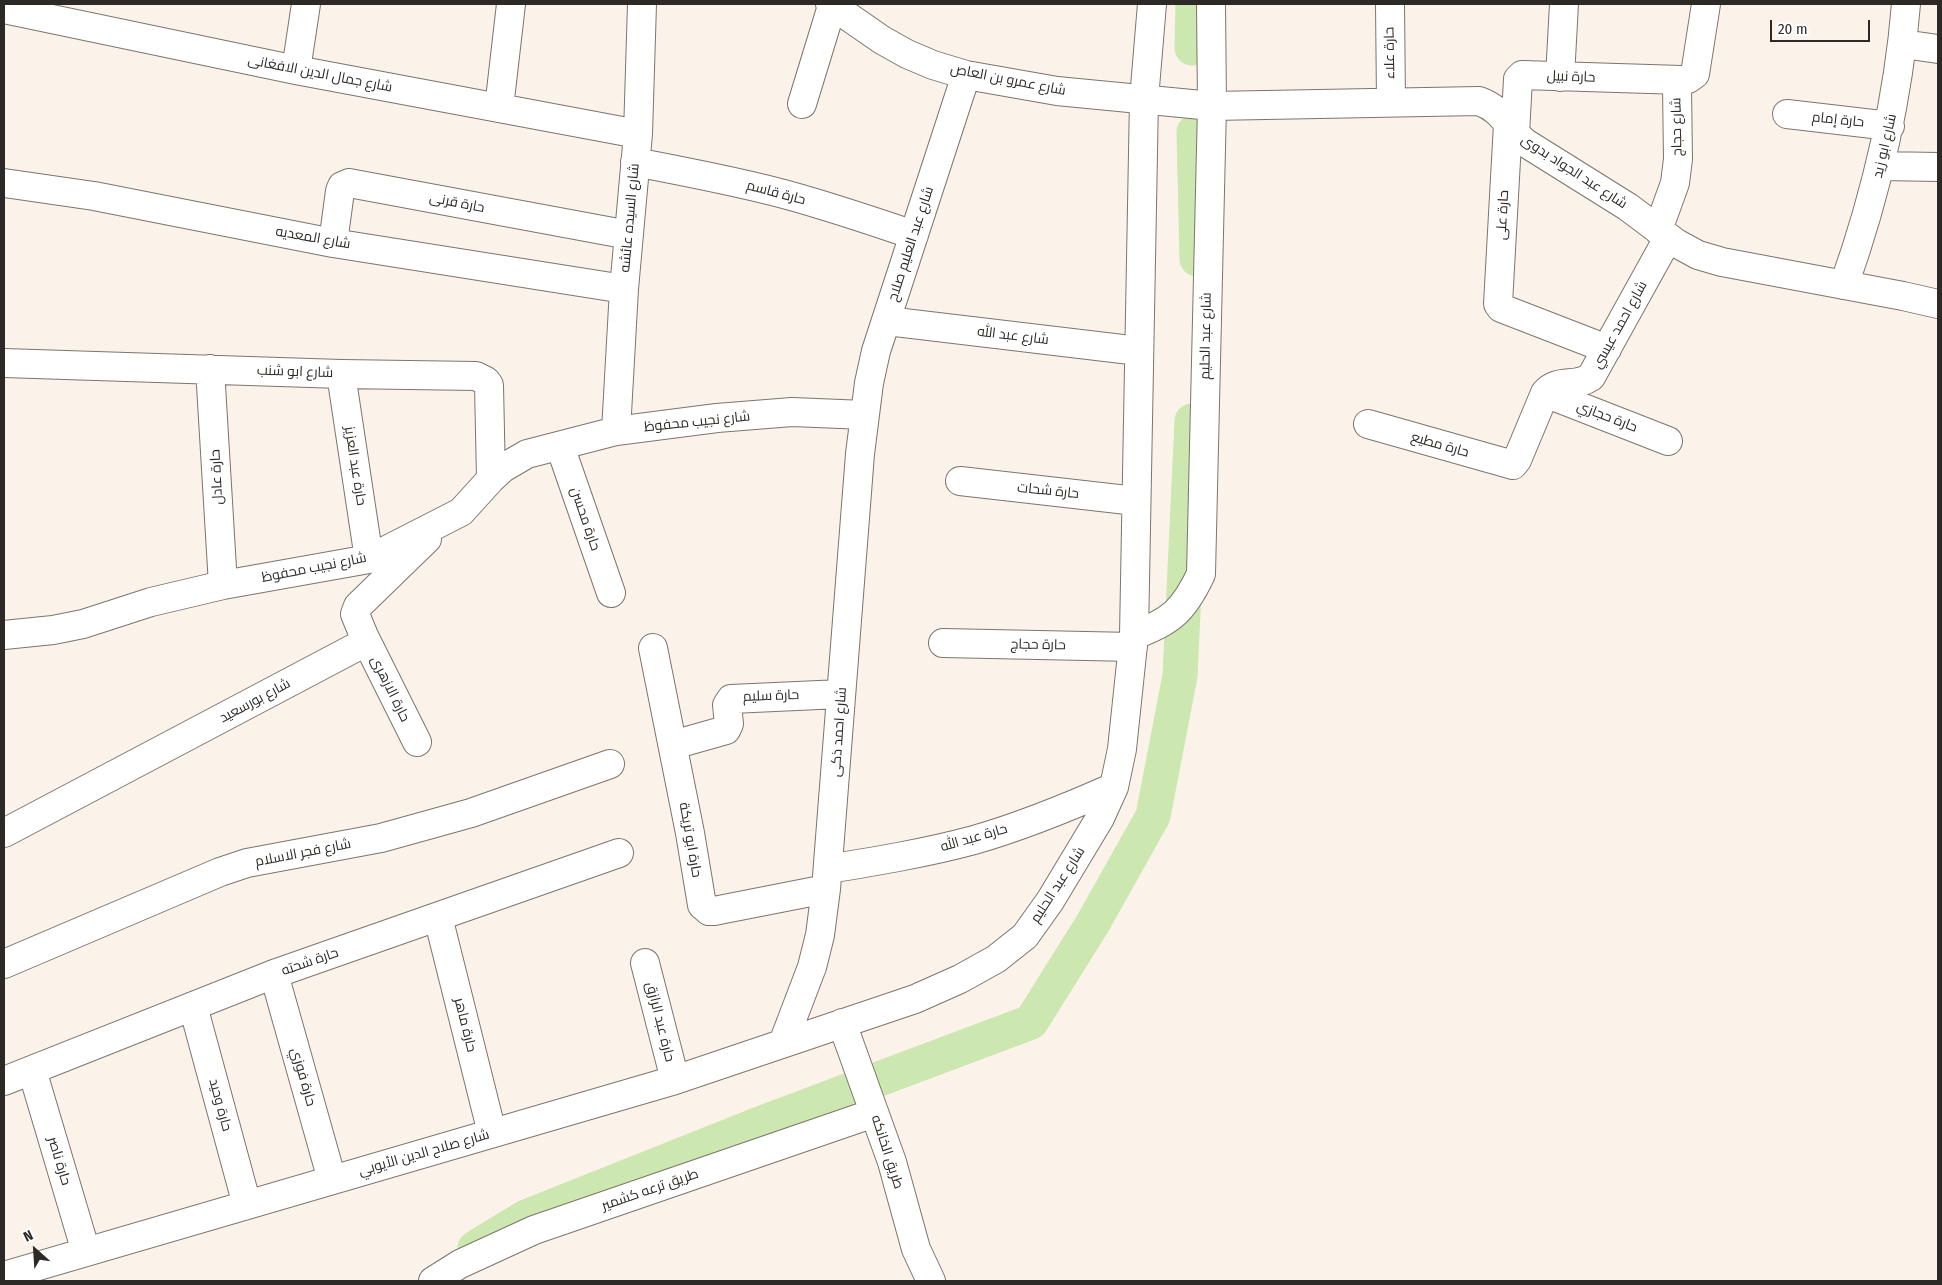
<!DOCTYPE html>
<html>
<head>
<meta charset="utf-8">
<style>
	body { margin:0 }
	#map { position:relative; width:1942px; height:1285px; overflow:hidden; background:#fbf3ea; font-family:"Fira Sans Condensed",sans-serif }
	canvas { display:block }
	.frame { position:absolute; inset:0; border:5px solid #2c2926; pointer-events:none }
	.north { position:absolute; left:10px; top:1225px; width:50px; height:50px; -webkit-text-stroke:4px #fff; paint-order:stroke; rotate:334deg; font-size:14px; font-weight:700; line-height:20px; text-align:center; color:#2c2926 }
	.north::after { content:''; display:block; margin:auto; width:18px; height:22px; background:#2c2926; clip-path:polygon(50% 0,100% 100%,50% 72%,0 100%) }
	.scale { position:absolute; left:1770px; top:20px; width:100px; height:22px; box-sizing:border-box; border:2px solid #2c2926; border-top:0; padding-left:6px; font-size:15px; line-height:18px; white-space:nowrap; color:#2c2926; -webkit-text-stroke:4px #fff; paint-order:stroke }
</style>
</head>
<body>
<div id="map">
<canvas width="1942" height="1285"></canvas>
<div class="frame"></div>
<div class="north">N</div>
<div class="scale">20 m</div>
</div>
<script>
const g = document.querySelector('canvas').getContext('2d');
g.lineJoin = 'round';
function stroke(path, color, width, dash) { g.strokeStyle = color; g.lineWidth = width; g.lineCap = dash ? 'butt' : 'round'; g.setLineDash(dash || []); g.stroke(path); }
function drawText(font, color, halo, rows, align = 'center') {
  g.font = font + ' "Fira Sans Condensed",Cairo,sans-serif'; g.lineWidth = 5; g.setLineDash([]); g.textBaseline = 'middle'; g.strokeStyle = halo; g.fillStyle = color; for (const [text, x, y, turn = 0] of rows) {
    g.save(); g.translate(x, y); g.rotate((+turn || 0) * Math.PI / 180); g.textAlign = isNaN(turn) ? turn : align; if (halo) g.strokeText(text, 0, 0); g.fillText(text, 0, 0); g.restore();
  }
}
stroke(new Path2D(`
	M1192,48L1193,4
	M1194,132L1197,259
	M475,1248L526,1217L762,1123L1031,1022L1093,923L1153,816L1180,676L1192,421`), '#cce7af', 35);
const minor = new Path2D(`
	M830,4L882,40L907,54L933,65L966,75L1057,91L1212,106L1479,101C1502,109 1507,126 1524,142L1628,207L1676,243L1698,255L1722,262L1903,296L1938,304
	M1390,4L1391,102
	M4,9L296,70L638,134
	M1903,44L1938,49
	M296,70L306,4
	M1560,77L1564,4
	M802,104L832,6
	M499,108L511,4
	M1787,114L1890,126
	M1508,124L1498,304L1501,308L1607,349
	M1515,134L1518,79L1522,75L1681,80
	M635,162C682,171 730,180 776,192C823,204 869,220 914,235
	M1881,166L1938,167
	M4,183L94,196L333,243L624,289
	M1658,230L1675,183L1678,159L1677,86L1681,80L1688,79L1695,74L1706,4
	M333,243L340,191L342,186L349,183L629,235
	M1844,285C1877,192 1898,102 1906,4
	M887,321L1139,351
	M4,363L341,374L476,376L486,381L489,385L491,479
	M210,369L223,585
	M341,374L369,559
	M1545,393L1668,441
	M1368,424L1513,465L1517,460L1545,393C1558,378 1575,388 1591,377L1668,238
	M616,431L624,289L638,134L642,4
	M560,446L611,593
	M960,481L1136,501
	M4,635L53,630L83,624L151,602L223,585L369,559L461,512L491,479L503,468L527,454L616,431L717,418L792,412L865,415
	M1134,635C1171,622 1184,610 1201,574L1212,106L1211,4
	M364,636L417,742
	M943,643L1133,647
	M653,648L690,833L702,905L709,911H714L826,889
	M673,745L726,730L729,724L727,705L731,699L841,694
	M4,833L360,645L364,636L355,614L358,606L427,539
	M828,869C877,861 926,853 974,840C1023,826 1069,807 1114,787
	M438,917L492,1133
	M645,963L675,1080
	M4,964L220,872L247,863L381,838L471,813L610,764
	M274,974L332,1180
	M193,1006L247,1205
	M842,1023L892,1162L916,1249L931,1281
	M783,1043L812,967L820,935L826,889L860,454L869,383L876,351L966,75
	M32,1070L86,1252
	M4,1081L274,974L619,853
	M4,1276L675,1080L915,999L960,979L996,959L1025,936L1050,901L1100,818L1114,787L1122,749L1134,635L1144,99L1152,4
	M433,1281L460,1264L534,1230L874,1113`);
stroke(minor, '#7c756e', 30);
stroke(minor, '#fff', 28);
drawText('14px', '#2c2926', '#fff', [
	["حارة علاء",1390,53,-91],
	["شارع جمال الدين الافغانى",320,74,11],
	["حارة نبيل",1571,77,2],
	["شارع عمرو بن العاص",1008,80,11],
	["حارة إمام",1838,120,6],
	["شارع حجاج",1677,127,-91],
	["شارع ابو زيد",1885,146,-77],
	["شارع عبد الجواد بدوى",1574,172,33],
	["حارة قاسم",776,193,15],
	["حارة قرنى",457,203,11],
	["حارة على",1503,215,-87],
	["شارع السيده عائشه",630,218,-85],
	["شارع المعديه",313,238,10],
	["شارع عبد العليم صلاح",911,244,-72],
	["شارع احمد عيسي",1620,325,-61],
	["شارع عبد الله",1013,336,7],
	["شارع عبد الحليم",1206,336,-89],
	["شارع ابو شنب",295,372,2],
	["حارة حجازي",1607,417,21],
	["شارع نجيب محفوظ",697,422,-6],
	["حارة مطيع",1440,445,16],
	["حارة عبد العزيز",355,466,81],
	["حارة عادل",217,477,-93],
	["حارة شحات",1048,491,6],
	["حارة محسن",585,519,71],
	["شارع نجيب محفوظ",314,568,-11],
	["حارة حجاج",1038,645,1],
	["حارة الازهرى",390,689,64],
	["حارة سليم",771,696,-2],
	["شارع بورسعيد",255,701,-28],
	["شارع احمد ذكى",839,732,-86],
	["حارة عبد الله",974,838,-16],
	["حارة ابو تريكة",690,840,80],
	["شارع فجر الاسلام",303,853,-11],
	["شارع عبد الحليم",1058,885,-57],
	["حارة شحته",310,962,-19],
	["حارة عبد الرازق",660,1022,76],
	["حارة ماهر",465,1025,76],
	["حارة فوزي",303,1077,74],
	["حارة وحيد",220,1105,75],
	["طريق الخانكه",887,1152,72],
	["شارع صلاح الدين الأيوبي",424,1153,-16],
	["حارة ناصر",59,1161,73],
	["طريق ترعه كشمير",650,1190,-19]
]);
</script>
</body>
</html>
